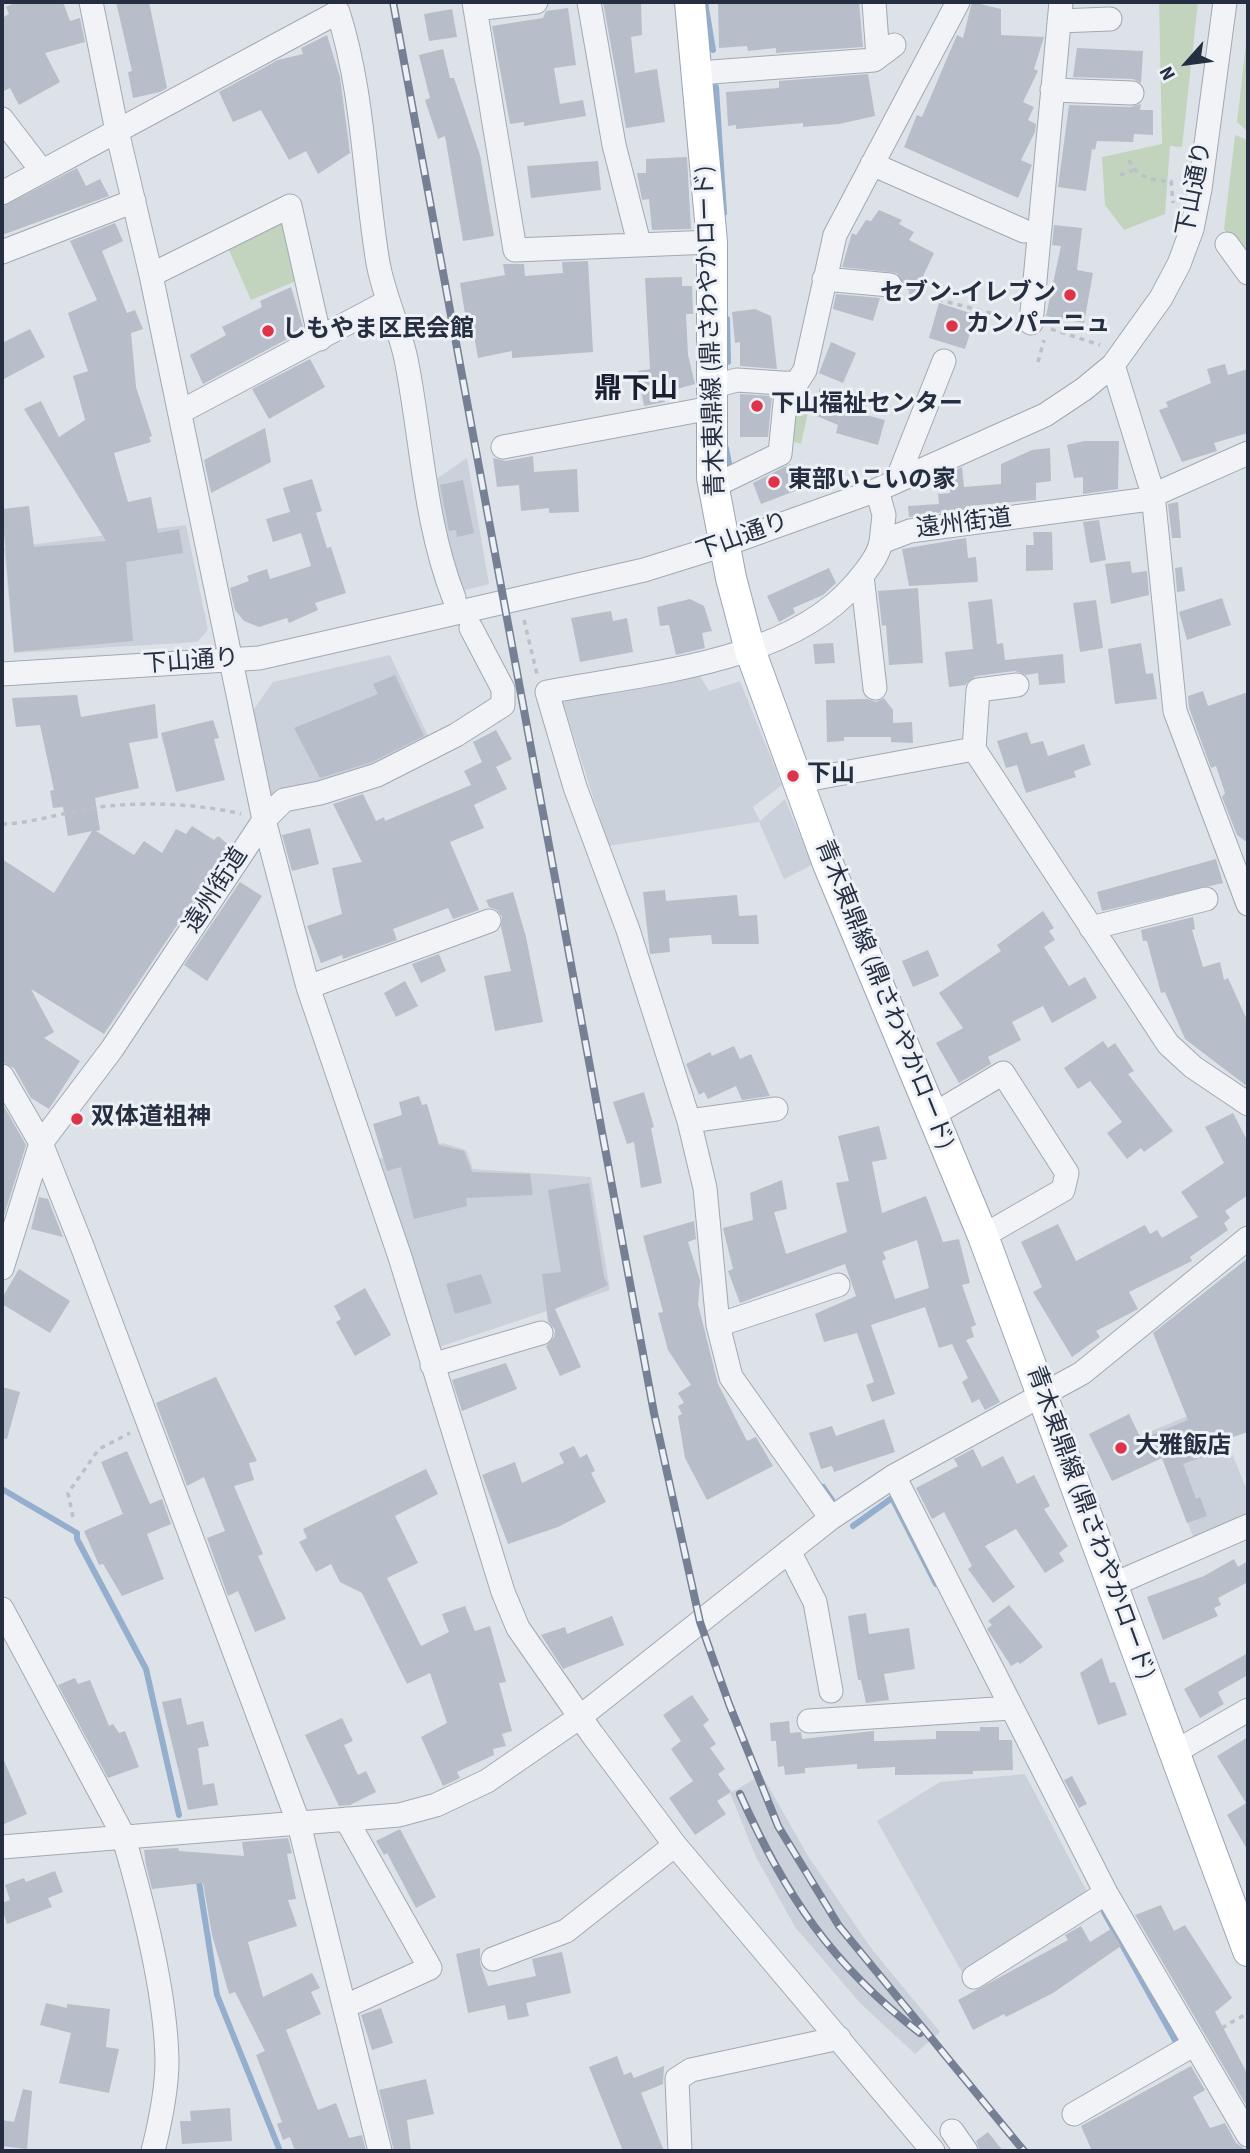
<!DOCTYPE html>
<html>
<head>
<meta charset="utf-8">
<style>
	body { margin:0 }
	#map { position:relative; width:1250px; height:2153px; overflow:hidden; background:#dde2e9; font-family:"Source Sans 3",sans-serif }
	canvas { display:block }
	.frame { position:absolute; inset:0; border:4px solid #252f41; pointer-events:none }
	.north { position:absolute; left:1152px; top:28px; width:70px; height:70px; -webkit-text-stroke:5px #edf1f6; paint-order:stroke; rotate:242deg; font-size:19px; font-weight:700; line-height:28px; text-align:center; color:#252f41 }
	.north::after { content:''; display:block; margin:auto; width:24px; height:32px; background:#252f41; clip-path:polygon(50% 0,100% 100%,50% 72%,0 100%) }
</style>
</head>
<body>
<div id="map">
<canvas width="1250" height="2153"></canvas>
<div class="frame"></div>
<div class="north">N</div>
</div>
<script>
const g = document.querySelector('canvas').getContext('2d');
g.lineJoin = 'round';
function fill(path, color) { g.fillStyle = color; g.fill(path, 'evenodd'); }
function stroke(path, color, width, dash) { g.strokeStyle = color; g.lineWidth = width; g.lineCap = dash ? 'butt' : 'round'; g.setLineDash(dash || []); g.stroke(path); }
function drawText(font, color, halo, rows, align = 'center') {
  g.font = font + ' "Source Sans 3","Noto Sans JP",sans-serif'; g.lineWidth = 6; g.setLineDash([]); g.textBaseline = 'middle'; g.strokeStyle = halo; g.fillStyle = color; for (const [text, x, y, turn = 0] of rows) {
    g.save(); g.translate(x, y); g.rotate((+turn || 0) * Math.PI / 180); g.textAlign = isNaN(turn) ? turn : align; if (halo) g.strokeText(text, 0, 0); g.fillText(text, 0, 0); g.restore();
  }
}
fill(new Path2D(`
	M467,458L489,584L458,592L429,484Z
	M186,525L208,630L197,642L14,653L4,548Z
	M390,655L429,738L364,771L272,800L252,712L273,682Z
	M700,676L709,691L740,681L782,785L753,807L760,821L785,799L812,865L784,879L759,822L609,846L561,697Z
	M443,1143L466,1150L473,1169L591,1177L610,1290L436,1348L374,1160Z
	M1213,1406L1248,1493V1519L1195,1541L1151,1431Z
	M1025,1774L1087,1892L963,1974L877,1821L940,1782Z
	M762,1775L808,1856L871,1948L940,2032L915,2054L860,2003L795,1927L756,1857L730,1793Z`), '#cbd1db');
fill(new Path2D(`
	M1159,2H1198L1182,147L1170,146L1165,214L1124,230L1105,205L1102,157L1162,144Z
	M1248,27V132L1237,122Z
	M1235,135L1248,140V262L1224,229Z
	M288,220L303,278L251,300L228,248Z
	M792,397L811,399L801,444L786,439Z`), '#c3d4be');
stroke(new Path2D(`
	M705,2L713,50
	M716,87L724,213
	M727,319L728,362
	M726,448L730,468L734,466
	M823,1487L832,1500
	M2,1489L77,1533V1539L146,1669L179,1815
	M853,1526L892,1498L936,1584
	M198,1876L217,1995L280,2151
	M1104,1912L1176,2042`), '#94aecd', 6);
fill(new Path2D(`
	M16,2H63L70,21L80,18L85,42L45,53L60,82L19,105L10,88L2,92V18L9,14L6,7Z
	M116,2H149L167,88L160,92L133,98L128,72L132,71Z
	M603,2H641L642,35L631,37L635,73L657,69L665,122L626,128Z
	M718,2H859L863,47L776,53V48L748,51L747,46L719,48Z
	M972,2L1001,9V35L1044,37L1034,69L1038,71L1023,102L1034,107L1028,120L1036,124L1035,132L1021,160L1032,165L1018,198L904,147L917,115L922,117L957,35L963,38Z
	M568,8L576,65L554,68L560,104L583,100L586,116L524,126V122L510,124L492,26L543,18L546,11Z
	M452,9L457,37L429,41L424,14Z
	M327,35L340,77L350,153L318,174L306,151L289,160L261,110L233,122L219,92L278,60L303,54L301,48Z
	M1077,48L1143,51L1141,83L1133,79L1073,77Z
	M443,49L450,78H454L480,155L494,236L463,241L445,136L438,139L425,100L430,98L419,55Z
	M868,74L875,116L839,124L803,127V123L736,129V125L728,126L726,92L779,88V81Z
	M1141,104L1140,110H1153V135L1134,134L1133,142L1097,141L1095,150L1092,149L1086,191L1058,187L1069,105L1131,107Z
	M687,157L691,229L652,230L649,199L642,200L637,173H646V159Z
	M598,161L601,190L531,198L527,166Z
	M77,168L86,186L100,179L109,196L2,235V207Z
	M879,210L902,220L899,224L914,232L909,240L934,253L915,293L904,288L897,273L842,267L852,233L856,235L866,220L871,221Z
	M115,223L123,241L102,251L127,313L135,310L143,329L131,333L136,387L152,436L149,437L151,442L114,453L128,502L151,497L158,533L179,529L183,553L126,562L133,641L14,652L2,509L29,506L34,547L106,541L24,409L41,401L59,437L85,420L73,376L88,371L68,313L97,300L70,241Z
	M1054,225L1082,228L1077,270L1093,273L1084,323L1046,316L1061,246L1052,245Z
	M588,261L593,352L512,358V351L478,358L470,313L465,314L460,283L505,275L503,264H524L525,276L563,273L562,262Z
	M682,277V286H692L693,314H686L688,355L695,384L663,393L665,402L644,406L638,371L650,369L645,278Z
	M291,287L304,330L203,384L190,355L226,335L222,327L262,307L260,301Z
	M836,294L880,298L873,321L833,309Z
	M939,303L976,315L965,349L929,338Z
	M755,309L771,316L777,369L740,366V342L735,343L732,312Z
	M30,329L45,357L2,380V343Z
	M831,342L856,353L843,383L819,373Z
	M310,359L325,387L269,419L252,389Z
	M1225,364L1228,375L1248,369V433L1214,443L1217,451L1182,462L1159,410L1168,407L1166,402L1211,383L1207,369Z
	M740,394L772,396L768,437H740Z
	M804,399L885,420L878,445L836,433L838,425L800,409Z
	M265,428L271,462L211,493L204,460Z
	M1084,441H1119L1118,489L1083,494V477L1074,478L1067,445Z
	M1050,448L1051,481L1036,483V500L966,506L967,509L909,517L908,506L939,504L938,494L950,493L951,472L962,467L964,487L1001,484V464L1032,450Z
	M533,456L534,472L577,469L579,512L549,513V508L521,511L519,485L497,487L493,458L506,461Z
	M790,464L800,489L761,504L753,483Z
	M312,479L322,511L316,513L327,548L331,547L346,593L315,603L318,610L289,623L287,618L259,627L244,621L235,610L230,588L249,581L247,576L267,569L270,579L311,566L301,533L273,542L266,519L290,512L283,488Z
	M463,480L474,533L457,537L456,530L449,531L440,485Z
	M1178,502L1181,538H1172L1168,504Z
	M1099,520L1106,560L1090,563L1083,522Z
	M1033,532H1052L1053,570L1026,571V545H1034Z
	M966,538L968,558L976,557L978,582L909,586L902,549Z
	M1130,561L1132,573L1147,571L1149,595L1111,604L1105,564Z
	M1182,567L1185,591L1177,592L1175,568Z
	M829,568L836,583L823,595L793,608L795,613L779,622L767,596Z
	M918,588L923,663L889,665L886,625L882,626L878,591Z
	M1222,598L1231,625L1187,640L1179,612Z
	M690,599L704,606L712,631L702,633L705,648L676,655L669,625L660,626L657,607Z
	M992,599L997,644L1003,643L1005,660L1063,654L1065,683L1039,685L1038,673L1026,675L1015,671L976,676L965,685L949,687L945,652L973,649L968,602Z
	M1096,600L1103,648L1080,652L1073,603Z
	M611,611L613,621L627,618L633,652L580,662L571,618Z
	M833,643L835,663L815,664L813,644Z
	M1141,643L1146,674L1153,673L1157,699L1115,704L1108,649Z
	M395,675L424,736L372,762L320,778L294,728L378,694L373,684Z
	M1203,691L1208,706L1248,692V843L1237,835L1222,797L1225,793L1216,766L1211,768L1189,708L1188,696Z
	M77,695L81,717L155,704L158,738L129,743L139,788L95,798L100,830L96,831L134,855L144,841L162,853L176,829L186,834L192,826L214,840L218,836L230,846L104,1034L31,989L54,1032L44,1038L80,1061L49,1109L31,1098L14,1068L2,1062V859L54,893L92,831L68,836L63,807L53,808L50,791L54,790L40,725L16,727L12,698Z
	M884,698L893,710V723L912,722L913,743L891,742V737H844V741L827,742L826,700L867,699L876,702Z
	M213,720L219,738L214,739L225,780L176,792L161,733Z
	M496,730L512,759L496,767L507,789L474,805L484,828L450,842L479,910L453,919L448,908L393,929L397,940L343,959L342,955L321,963L307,926L342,914L332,868L362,862L333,804L363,794L376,821L384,817L385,821L471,785L464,771L482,762L473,742Z
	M1027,732L1031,744L1043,741L1048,756L1084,744L1091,765L1074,771L1076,777L1026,793L1017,765L1006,768L997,741Z
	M310,828L319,864L292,871L282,835Z
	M1216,859L1223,883L1102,911L1097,892Z
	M240,882L262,896L207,981L184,965Z
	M665,890L666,901L737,895L739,916L757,915L759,944H712L711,935L669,938L670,952L650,954L643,892Z
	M513,892L526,937L543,1022L495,1031L484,976L511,971L501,927L502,917L497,910L489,907L486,900Z
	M1043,911L1054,928L1049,931L1055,940L1044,947L1069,986L1085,977L1097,998L1052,1023L1043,1006L1012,1022L1021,1040L988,1057L991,1064L959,1083L936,1043L963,1028L939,993L1001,951L997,945Z
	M1193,917L1195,929L1192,930L1203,967L1220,962L1224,980L1228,978L1248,1022V1087L1185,1039L1165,992L1161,993L1147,941H1143L1141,930Z
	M928,950L939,976L913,987L902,961Z
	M439,954L446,971L421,983L412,964Z
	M405,981L418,1006L396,1017L384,993Z
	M1103,1041L1108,1048L1115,1043L1134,1071L1128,1074L1173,1131L1144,1152L1141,1148L1127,1159L1107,1133L1122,1122L1090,1081L1078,1089L1064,1068Z
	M734,1046L740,1059L751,1054L770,1096L742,1100L736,1086L708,1099L704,1092L699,1095L686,1064L710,1052L712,1056Z
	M644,1092L654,1127L651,1128L662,1183L641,1188L634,1142L627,1144L613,1102Z
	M419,1096L422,1105L427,1104L439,1145L464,1151L472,1172L530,1174L533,1195L466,1198L467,1206L414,1219L401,1167L387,1171L373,1124L402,1115L399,1102Z
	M2,1103L26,1145L3,1219H2Z
	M1233,1113L1248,1142V1195L1225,1211L1230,1218L1224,1223L1228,1230L1190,1257L1192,1261L1129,1292L1138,1309L1096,1331L1100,1337L1072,1357L1033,1292L1042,1287L1021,1242L1058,1224L1076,1261L1145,1225L1150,1234L1157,1230L1162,1238L1198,1217L1181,1192L1224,1163L1205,1127Z
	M879,1126L887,1159L872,1162L882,1213L926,1196L943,1242L959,1239L970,1283L962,1285L976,1325L971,1327L974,1337L966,1340L1000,1402L985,1410L979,1399L972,1403L962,1382L968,1378L952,1344L939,1348L925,1307L871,1325L895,1394L872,1402L866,1385L874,1382L857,1333L824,1342L815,1314L856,1296L845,1264L740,1303L728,1271L733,1269L723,1228L753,1220L750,1193L782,1180L787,1209L774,1212L786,1254L847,1232L836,1183L849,1181L838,1136ZM917,1240L929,1288L895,1299L882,1261L886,1259L883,1252Z
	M589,1183L604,1277L608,1285L555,1309L581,1367L560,1376L546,1346L554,1337L555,1330L548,1321L542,1274L561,1272L548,1190Z
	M39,1197L48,1199L63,1237L31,1229Z
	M694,1221L696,1239L688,1242L700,1280L698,1304L718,1384L747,1441L756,1437L773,1466L707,1500L685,1458L678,1416L682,1414L678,1406L684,1403L678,1393L691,1385L668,1350L658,1313L663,1312L643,1236Z
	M1248,1258V1432L1221,1441L1222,1445L1210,1450L1211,1454L1183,1464L1196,1499L1200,1497L1207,1516L1187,1523L1162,1458L1112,1481L1089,1434L1129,1414L1141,1439L1188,1420L1153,1333Z
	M19,1269L70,1301L50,1333L2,1304V1298Z
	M481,1274L492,1303L455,1314L446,1284Z
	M365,1288L391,1335L355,1356L336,1322L341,1319L334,1306Z
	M506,1363L517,1389L462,1411L452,1380Z
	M216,1377L257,1461L249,1463L254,1480L234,1486L263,1554L258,1556L286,1619L255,1632L238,1591L228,1596L207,1538L225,1531L204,1477L187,1486L156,1403Z
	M2,1387L20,1392L7,1439L2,1438Z
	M884,1419L895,1452L834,1472L832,1466L821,1469L809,1433L832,1426L836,1436Z
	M574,1446L580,1458L587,1454L595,1471L591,1473L606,1502L558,1527L508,1544L482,1475L515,1462L522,1483L564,1463L559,1453Z
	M973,1449L982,1467L1003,1456L1017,1484L1034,1475L1050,1506L1044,1509L1068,1546L1059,1553L1064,1561L1045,1573L1016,1529L985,1546L1015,1587L993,1603L968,1569L972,1566L944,1512L932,1519L916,1488L958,1466L954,1459Z
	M127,1451L150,1504L162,1499L171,1524L147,1534L164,1579L122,1596L103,1564L99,1565L84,1531L123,1514L101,1462Z
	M426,1469L438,1494L395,1516L418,1563L387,1578L421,1646L449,1632L442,1614L465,1606L475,1631L490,1626L506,1682L499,1683L512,1731L502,1734L506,1746L493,1749L494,1755L457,1772L460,1778L443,1786L421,1737L447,1723L430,1673L407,1684L362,1593L340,1582L331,1564L316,1572L299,1542L307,1538L303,1529Z
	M1234,1559L1238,1567L1248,1561V1582L1218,1598L1221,1605L1214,1608L1218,1616L1163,1640L1147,1597L1204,1576Z
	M1009,1605L1043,1647L1020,1664L1018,1662L1011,1666L987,1629L992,1625L988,1621Z
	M866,1613L869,1634L909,1628L915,1669L884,1674L889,1700L866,1703L861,1680H858L848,1616Z
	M612,1616L624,1645L563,1669L541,1635L565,1627L567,1634Z
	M1248,1653V1675L1218,1692L1224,1704L1200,1718L1184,1689Z
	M1102,1658L1110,1683L1115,1682L1127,1715L1098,1725L1080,1673Z
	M75,1678L78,1684L90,1680L109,1726L113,1724L119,1733L125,1731L139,1767L108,1778L58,1685Z
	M692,1695L709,1720L703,1725L716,1744L710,1748L725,1769L718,1774L731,1792L717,1801L726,1814L695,1835L669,1798L693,1781L671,1749L681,1741L663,1715Z
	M181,1698L187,1725L203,1721L209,1746L198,1748L203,1785L214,1783L218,1805L188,1810L162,1702Z
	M342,1718L353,1741L344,1745L358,1775L366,1771L376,1792L350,1805L339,1806L305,1735Z
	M789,1721L790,1733L801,1732L802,1739L874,1731V1741H881L936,1739V1731H980V1727H999V1740H1012L1013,1770L973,1771V1774L895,1775V1767L857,1769V1764L805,1768V1773L785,1775L784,1766L778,1767L776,1741H771L770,1723Z
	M1248,1737V1851L1227,1815L1246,1803L1217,1756Z
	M2,1756L27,1814L2,1825Z
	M1072,1776L1087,1804L1079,1808L1064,1780Z
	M400,1829L436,1897L416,1908L387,1853L384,1855L376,1841Z
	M288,1838L292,1853L287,1854L296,1899L288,1900L297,1926L248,1942L263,1997L312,1973L320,1988L311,1992L321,2014L286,2030L318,2110L336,2103L349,2138L362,2135L366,2151H295L290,2137L283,2140L277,2124L282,2122L256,2055L265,2051L235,1992L229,1994L212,1935L203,1883L152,1889L146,1865L144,1850L178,1848L179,1851L244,1856L242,1842Z
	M55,1871L63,1892L48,1898L52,1907L7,1924L2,1908V1903L10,1900L5,1885L24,1878L26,1882Z
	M1161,1905L1174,1931L1185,1925L1232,1998L1215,2012L1248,2075V2108L1135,1915Z
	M1081,1926L1090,1942L1111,1929L1121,1946L1053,1993L1006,2017L1004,2014L973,2030L958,2000L1068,1940L1065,1935Z
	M480,1948V1963L488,1986L536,1976L532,1959L562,1952L571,1993L526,2003L529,2016L508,2020L505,2005L468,2013L456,1954Z
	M46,2003L67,2008V2004L110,2009L106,2047L119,2049L109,2093L59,2083L71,2033L40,2025Z
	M381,2008L393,2043L372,2050L361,2015Z
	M617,2056L624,2075L631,2072L634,2078L664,2066L663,2084L641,2093L664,2151H623L589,2067Z
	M1191,2066L1205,2090L1193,2097L1210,2128L1225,2123L1236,2143L1248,2151H1092L1081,2126Z
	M426,2079L434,2114L407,2120L411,2151H394L379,2090Z
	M23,2089L32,2091L27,2149L2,2146V2120L14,2122Z
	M230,2108L232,2141L182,2144L180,2121H191L190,2111Z
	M988,2132L1003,2151H980L976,2141Z`), '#b7bdc9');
const minor = new Path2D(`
	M91,2L117,131L151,275L264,820L308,987L400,1257L503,1592L518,1628L592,1734L675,1845L933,2151
	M474,2L515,250L712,242
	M589,2L614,145L639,243
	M874,2L878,57
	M475,9L536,2
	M1059,21L1110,19
	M698,73L874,60L894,45
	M1052,90L1132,93
	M2,119L42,171
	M872,164L1024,231
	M2,193L338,12C364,93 364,179 378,263C384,296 399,326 406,359C422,439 424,521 454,598
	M1227,244L1248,273
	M2,252L134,201
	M151,275L290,206L320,339
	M824,279L890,285
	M1031,323L1061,2
	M1113,365L1153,494L1175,711L1248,904
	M714,386L737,380L796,384L805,370L835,235L958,2
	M180,412L387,302
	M503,447L711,408
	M897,480L944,361
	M714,486L780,454L787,383
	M877,490L884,515L881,542
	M862,576L875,688
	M2,674L259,658L644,570L724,545L877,490L1045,415L1084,389L1113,365L1161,298L1179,264L1192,229L1200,189L1225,2
	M974,749L978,690L1017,685
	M800,781L974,749L1168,1044L1193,1067L1248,1104
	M1091,928L1206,899
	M308,987L489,921
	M2,1076L41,1143L82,1246L299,1824L380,2151
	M931,1116L1003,1073L1067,1173L1063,1190L983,1236
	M689,1121L776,1109
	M2,1268L41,1143L112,1049L264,820L284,800L320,793L377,775L456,735L503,705V689L471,628
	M718,1325L838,1285
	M432,1365L541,1333
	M894,1476L1106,1893L1248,2135
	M831,1518L731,1377L718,1325L705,1188L689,1121L628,930L575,787L547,692C646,673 789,663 856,583C866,571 878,557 881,542L910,531L1142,500L1248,453
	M789,1551L815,1602L831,1691
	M1112,1585L1248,1526
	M2,1609L123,1835C142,1900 166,1995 167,2061C167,2090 160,2123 153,2151
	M809,1721L1011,1708
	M1173,1753L1248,1710
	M346,1819L430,1968L346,2006
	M2,1847L399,1815L436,1805L487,1781L580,1717L831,1518L894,1476L1082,1373L1248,1238
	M493,1959L566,1931L675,1845
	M974,1977L1106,1893
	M1074,2114L1193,2045
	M952,2131L966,2151
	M680,2151L677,2079L691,2070L839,2038`);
const major = new Path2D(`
	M690,2L712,242V478L731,578L750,650L828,864L983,1236L1248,1951`);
stroke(minor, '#a2a9b3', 25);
stroke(major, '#9ba5b6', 32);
stroke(new Path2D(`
	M1129,160C1137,178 1153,181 1171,181L1173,203
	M1120,175L1134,170
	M909,292L1010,318
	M1051,329L1100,345
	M1038,362L1044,340
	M819,390L903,411
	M524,620L537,674
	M2,824C38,823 72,809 108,806C151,802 200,804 241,814
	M73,1517L68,1493L99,1449L130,1433
	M1213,2033L1248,2013`), '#bcc0c8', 3.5, [5, 5]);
stroke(minor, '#f1f3f7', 23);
stroke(major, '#fff', 30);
const rail = new Path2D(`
	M393,2L654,1413L700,1622L729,1704L778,1826L839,1926L1024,2151
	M740,1794C785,1895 832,1965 920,2033`);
stroke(rail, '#758094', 8);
stroke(rail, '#edf1f6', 5, [16]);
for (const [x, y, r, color] of [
	[1070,295,7,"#dd3449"],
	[952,326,7,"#dd3449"],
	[268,331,7,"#dd3449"],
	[757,406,7,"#dd3449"],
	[774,482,7,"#dd3449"],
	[793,776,7,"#dd3449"],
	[77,1119,7,"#dd3449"],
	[1121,1448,7,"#dd3449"]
]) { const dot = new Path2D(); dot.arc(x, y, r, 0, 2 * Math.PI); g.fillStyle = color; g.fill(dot); stroke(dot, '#edf1f6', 2.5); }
drawText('24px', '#252f41', '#edf1f6', [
	["下山通り",1196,189,-79],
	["青木東鼎線 (鼎さわやかロード)",712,331,-92],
	["遠州街道",964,525,-7],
	["下山通り",743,538,-20],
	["下山通り",191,663,-4],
	["遠州街道",217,891,-57],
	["青木東鼎線 (鼎さわやかロード)",883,995,68],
	["青木東鼎線 (鼎さわやかロード)",1089,1523,70]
]);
drawText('bold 24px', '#252f41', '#edf1f6', [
	["セブン-イレブン",1056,295,"right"],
	["カンパーニュ",966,326],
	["しもやま区民会館",282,331],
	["下山福祉センター",771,406],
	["東部いこいの家",788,482],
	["下山",807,776],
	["双体道祖神",91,1119],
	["大雅飯店",1135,1448]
], 'left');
drawText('bold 28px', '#182032', '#edf1f6', [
	["鼎下山",636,391]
]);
</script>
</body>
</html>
